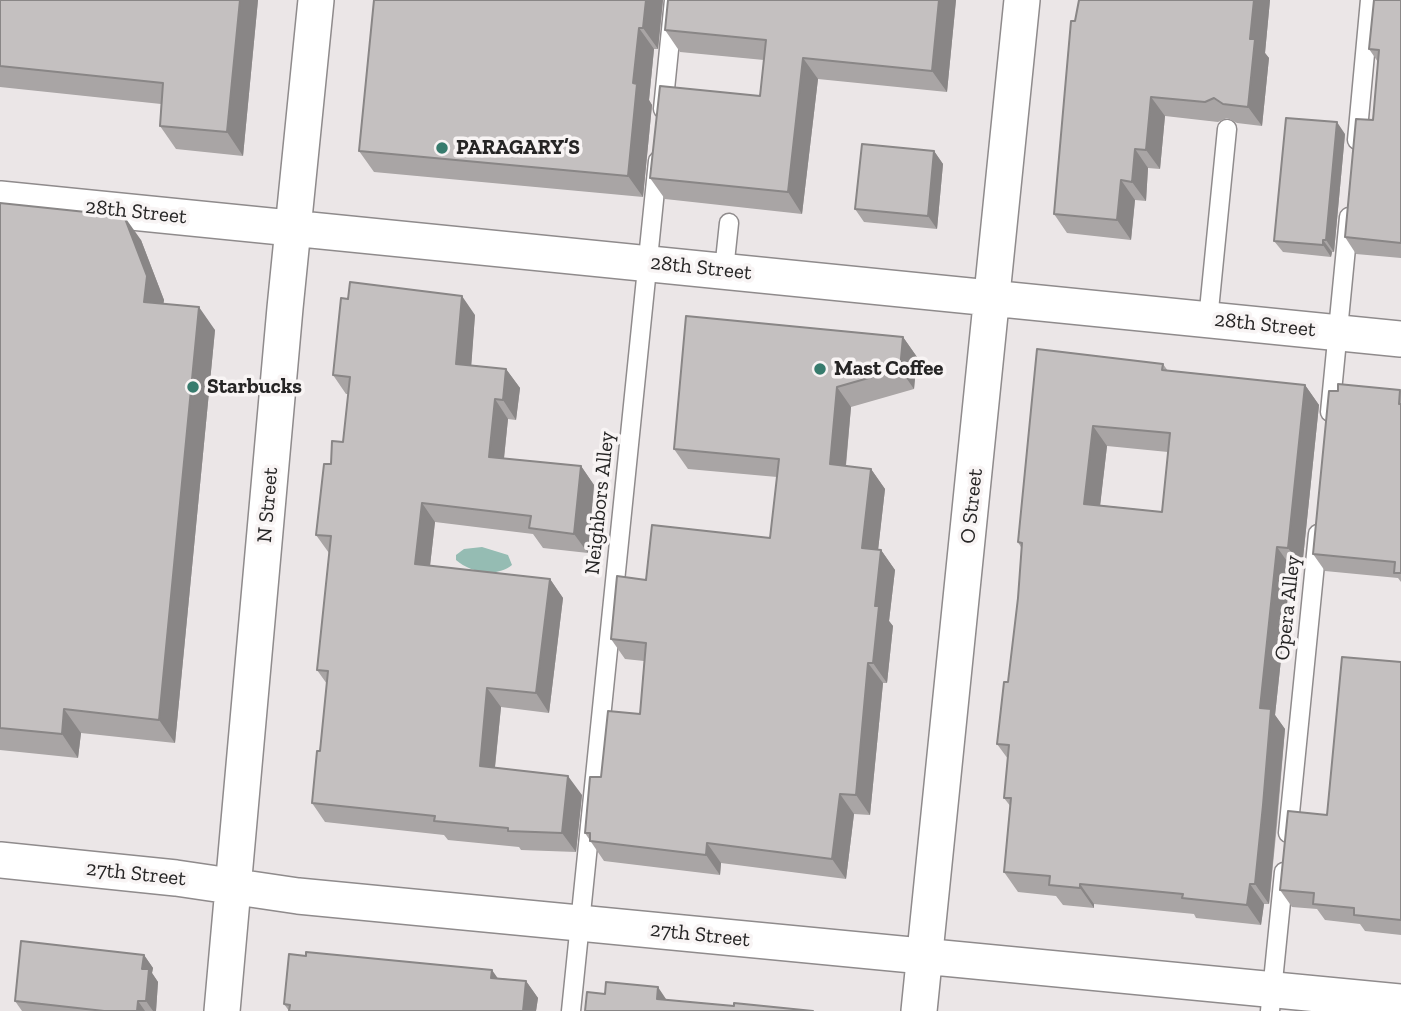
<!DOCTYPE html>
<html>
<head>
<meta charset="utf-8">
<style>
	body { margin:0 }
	canvas { display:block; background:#ebe6e7 }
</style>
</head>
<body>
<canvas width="1401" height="1011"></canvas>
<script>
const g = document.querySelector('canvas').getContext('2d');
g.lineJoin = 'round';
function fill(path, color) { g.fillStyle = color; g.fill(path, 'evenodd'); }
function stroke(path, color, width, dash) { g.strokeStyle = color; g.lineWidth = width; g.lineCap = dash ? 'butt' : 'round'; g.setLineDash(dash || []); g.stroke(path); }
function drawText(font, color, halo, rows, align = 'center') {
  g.font = font + ' "Zilla Slab",serif'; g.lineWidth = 7; g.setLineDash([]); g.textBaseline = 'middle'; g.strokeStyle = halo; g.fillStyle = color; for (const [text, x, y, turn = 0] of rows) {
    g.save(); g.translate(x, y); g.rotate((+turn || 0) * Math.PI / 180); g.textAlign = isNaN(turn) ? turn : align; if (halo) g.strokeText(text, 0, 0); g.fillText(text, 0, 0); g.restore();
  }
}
fill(new Path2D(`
	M482,547L508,555L512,565C497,578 469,572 456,560V555L464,549Z`), '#95bcb3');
const service = new Path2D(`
	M663,109L674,0
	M1357,140L1370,0
	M724,270L729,223
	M1208,320L1227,129
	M1330,412L1349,217
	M1288,833L1318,534
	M571,1011L658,161
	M1270,1011L1284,872`);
const minor = new Path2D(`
	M0,199L1401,339
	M0,860L176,878L298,896L1401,1002
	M222,1011L285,308L316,0
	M919,1011L1022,0`);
stroke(service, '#8f8b8c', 21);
stroke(minor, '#8f8b8c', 38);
stroke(service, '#fff', 18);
stroke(minor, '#fff', 35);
fill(new Path2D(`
	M0,0H258L243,156L176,149L160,126L161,104L0,87Z
	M663,0L658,49H654L649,100L652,105L643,197L374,172L359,151Z
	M668,0H956L947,92L818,79L802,214L665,199L650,178L760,96L764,60L680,52L665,30Z
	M1079,0H1270L1265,53L1269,58L1262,126L1237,123L1227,118L1218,122L1165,116L1160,169L1148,168L1146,201L1135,200L1131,240L1067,233L1054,214L1075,21Z
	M1401,0V258L1356,254L1345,237L1373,120L1378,62L1369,49Z
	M1345,134L1334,252H1332L1331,257L1283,252L1274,241Z
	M934,151L943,164L937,229L864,222L855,209Z
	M0,203L141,240L164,300L163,303L215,330L175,743L81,733L78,758L0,750Z
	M475,315L471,365L506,369L520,388L516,420L508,419L504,459L581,466L594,485L588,553L543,548L533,534L435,522L430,566L550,579L563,598L549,713L501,707L495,768L582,795L576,852L521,850L519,847L448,840L444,835L325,822L312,803L320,751L327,684L317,670L329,553L316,535L331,464L343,442L348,394H346L333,375Z
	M903,337L917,357L914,389L851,407L846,466L871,469L885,489L878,550H881L895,570L889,621L893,626L887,683H883L870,815L854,814L846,879L721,863L720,875L604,861L585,833L601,777L640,714L644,661L625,659L611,639L646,580L770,538L777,477L688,469L674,449Z
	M1037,349L1163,364L1168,371L1305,385L1319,405L1302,568L1291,567L1275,715L1285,729L1277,825L1269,904H1264L1261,925L1196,918L1194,914L1094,904V908L1063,905L1056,896L1018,892L1004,872L1011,807L1004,798L1008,759L997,744L1008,682L1018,598L1022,549L1018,542ZM1107,446L1168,452L1162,512L1100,505Z
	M1338,391H1401V582L1398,578L1325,571L1313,554Z
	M1401,662V935L1365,931L1360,924L1325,920L1317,909L1292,907L1280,890L1327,815Z
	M144,955L153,968L152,973L158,982L156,1011H22L15,1001Z
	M498,978L526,981L538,998L536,1011H289L284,1004Z`), '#a9a5a5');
fill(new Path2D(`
	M240,0H258L243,156L227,132Z
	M646,0H663L658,49L643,28Z
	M939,0H956L947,92L932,71Z
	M1254,0H1270L1265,53L1269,58L1262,126L1248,107L1250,39Z
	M639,28L654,49L649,100L652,105L643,197L628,176L633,83Z
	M803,58L818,79L802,214L788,192Z
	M1151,97L1165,116L1160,169L1146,150Z
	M1337,122L1345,134L1334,252L1326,240Z
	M1135,149L1148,168L1146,201L1132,182Z
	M934,151L943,164L937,229L928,216Z
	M1121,180L1135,200L1131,240L1117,220Z
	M124,216L141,240L164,300L161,325L144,302Z
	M1323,240L1332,252L1331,257L1323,245Z
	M462,296L475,315L470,383L456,364Z
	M199,307L215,330L175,743L159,720Z
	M903,337L917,357L914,389L900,369Z
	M506,369L520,388L516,420L503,400Z
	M1305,385L1319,405L1302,568L1288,548Z
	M837,387L851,407L844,484L830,464Z
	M495,399L508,419L502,476L489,457Z
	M1093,426L1107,446L1098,524L1084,504Z
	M581,466L594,485L588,553L574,534Z
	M871,469L885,489L876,568L862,548Z
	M422,503L435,522L428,583L415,564Z
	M1277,547L1291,567L1275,715L1285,729L1269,904L1255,884L1260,708Z
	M881,550L895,570L889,621L893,626L887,683L873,663L875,606Z
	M550,579L563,598L549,713L536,693Z
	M868,663L883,683L870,815L856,795Z
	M487,688L501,707L493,785L480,766Z
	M64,709L81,733L78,758L62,734Z
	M568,776L582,795L576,852L562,833Z
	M840,794L854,814L846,879L832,859Z
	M707,843L721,863L720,875L706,855Z
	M1080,884L1094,904V908L1080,888Z
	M1250,884L1264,904L1261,925L1247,905Z
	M144,955L153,968L152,973L158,982L156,1011H153L146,1001L142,969Z
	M492,970L504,987L491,978Z
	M526,981L538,998L536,1011H523Z
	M658,987L668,1002L657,999Z
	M138,1001L145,1011H137Z`), '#898686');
const building = new Path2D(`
	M0,0H240L227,132L160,126L163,83L0,66Z
	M374,0H646L643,28H639L633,83L637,84L628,176L359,151Z
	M668,0H939L932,71L803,58L788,192L650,178L660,86L760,96L766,40L665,30Z
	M1079,0H1254L1250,39H1255L1248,107L1223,104L1214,98L1205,102L1151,97L1146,150L1135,149L1132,182L1121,180L1117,220L1054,214L1071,21H1075Z
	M1374,0H1401V243L1345,237L1356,119L1373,120L1379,50L1369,49Z
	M1286,118L1337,122L1326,240H1323V245L1274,241Z
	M862,144L934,151L928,216L855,209Z
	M0,203L124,216L147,276L144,302L199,307L159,720L64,709L62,734L0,728Z
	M350,282L462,296L456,364L506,369L503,400L495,399L489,457L581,466L574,534L529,528L531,516L422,503L415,564L550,579L536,693L487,688L480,766L568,776L562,833L508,831V828L434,821L435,816L312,803L317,751H320L328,671L317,670L331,536L316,535L324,464H331L332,441L343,442L350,377L333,375L341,298L348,299Z
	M686,316L903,337L900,369L837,387L830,464L871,469L862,548L881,550L875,606H879L873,663H868L856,795L840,794L832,859L707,843L706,855L590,841V833H585L590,777H601L608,711L640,714L646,643L611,639L617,576L646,580L652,525L770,538L779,459L674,449Z
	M1037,349L1163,364L1162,370L1305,385L1288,548L1277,547L1260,708L1271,709L1263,805L1255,884H1250L1247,905L1182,898L1183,894L1080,884V888L1049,885L1050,876L1004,872L1011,798H1004L1009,745L997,744L1004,682H1008L1018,598L1022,543L1018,542ZM1093,426L1170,433L1162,512L1084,504Z
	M1338,384L1400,390L1399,404H1401V573H1394L1395,562L1313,554L1329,391H1338Z
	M1342,657L1401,662V920L1354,915V908L1313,904L1314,893L1280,890L1288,811L1327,815Z
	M21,941L144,955L142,969H149L146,1001H138L137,1011H104L15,1001Z
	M306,952L492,970L491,978L526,981L523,1011H289L290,1005L284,1004L289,954L306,956Z
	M606,982L658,987L657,999L734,1006V1003L813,1011H585L587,992L605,994Z`);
fill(building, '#c4c0c0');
stroke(building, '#898686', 2);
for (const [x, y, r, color] of [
	[442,148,7,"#377b6d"],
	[820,369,7,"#377b6d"],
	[193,387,7,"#377b6d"]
]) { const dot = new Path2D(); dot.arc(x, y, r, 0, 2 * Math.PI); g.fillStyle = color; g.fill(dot); stroke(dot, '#f8f4f4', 2.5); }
drawText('bold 21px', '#262525', '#f8f4f4', [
	["PARAGARY’S",456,148],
	["Mast Coffee",834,369],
	["Starbucks",207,387]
], 'left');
drawText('21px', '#262525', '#f8f4f4', [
	["28th Street",136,212,6],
	["28th Street",701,268,6],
	["28th Street",1265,325,6],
	["Neighbors Alley",600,503,-84],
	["N Street",268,505,-85],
	["O Street",972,506,-84],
	["Opera Alley",1288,608,-84],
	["27th Street",136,874,6],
	["27th Street",700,935,6]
]);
</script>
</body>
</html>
